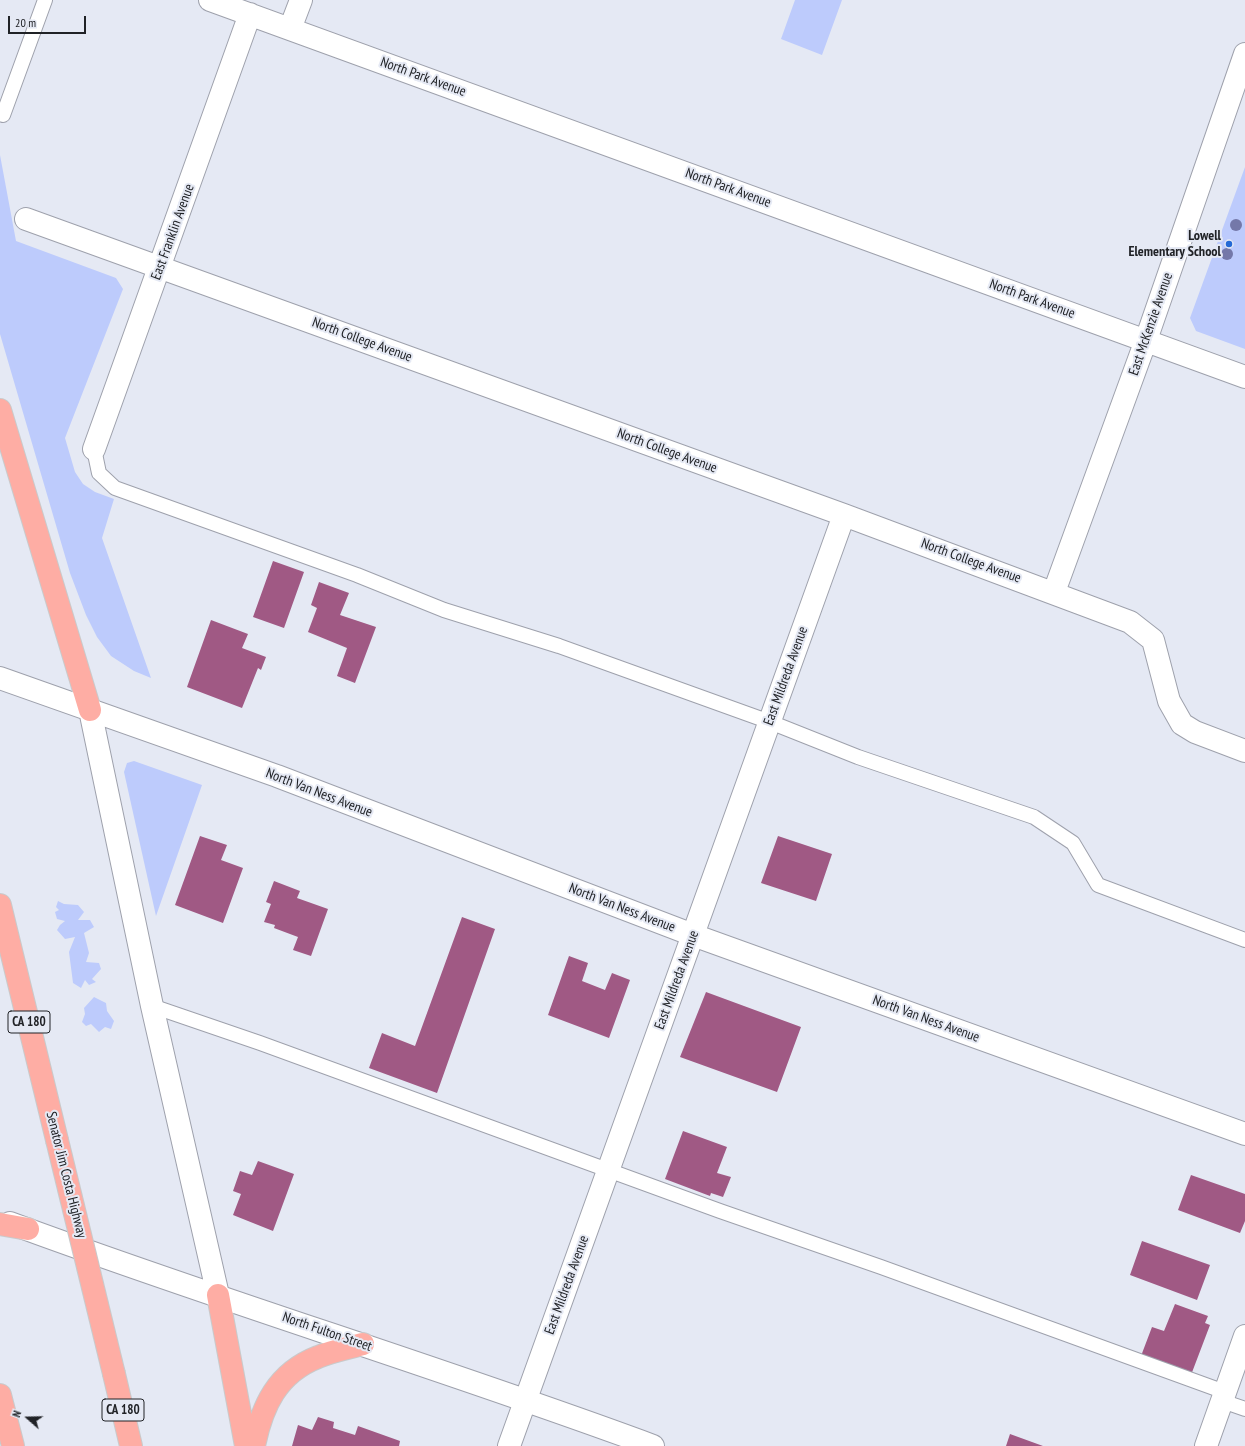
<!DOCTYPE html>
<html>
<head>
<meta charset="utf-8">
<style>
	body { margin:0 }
	#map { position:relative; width:1245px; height:1446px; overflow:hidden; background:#e5e9f4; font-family:"PT Sans Narrow",sans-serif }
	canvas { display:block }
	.north { position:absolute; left:8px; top:1398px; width:40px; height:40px; -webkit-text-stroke:3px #e5e9f4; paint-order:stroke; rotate:290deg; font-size:11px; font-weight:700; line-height:16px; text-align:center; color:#202226 }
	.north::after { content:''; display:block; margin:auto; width:14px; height:18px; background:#202226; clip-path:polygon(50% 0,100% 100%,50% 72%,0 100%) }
	.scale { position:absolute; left:8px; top:16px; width:78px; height:18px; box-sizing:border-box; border:2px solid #202226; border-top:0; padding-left:5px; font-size:12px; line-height:14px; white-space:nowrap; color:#202226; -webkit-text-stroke:3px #e5e9f4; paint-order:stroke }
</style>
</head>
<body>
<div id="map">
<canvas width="1245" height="1446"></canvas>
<div class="north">N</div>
<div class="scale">20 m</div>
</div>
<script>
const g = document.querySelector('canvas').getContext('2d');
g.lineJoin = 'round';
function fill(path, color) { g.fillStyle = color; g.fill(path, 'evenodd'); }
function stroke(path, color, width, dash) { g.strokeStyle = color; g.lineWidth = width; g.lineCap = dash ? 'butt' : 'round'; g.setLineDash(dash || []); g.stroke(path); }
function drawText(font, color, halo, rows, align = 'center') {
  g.font = font + ' "PT Sans Narrow",sans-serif'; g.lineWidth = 4; g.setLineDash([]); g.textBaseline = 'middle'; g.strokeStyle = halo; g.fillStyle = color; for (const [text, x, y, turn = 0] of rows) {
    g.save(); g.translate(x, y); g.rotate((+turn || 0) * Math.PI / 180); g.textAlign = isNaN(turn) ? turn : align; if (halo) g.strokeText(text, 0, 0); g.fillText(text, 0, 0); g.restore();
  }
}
fill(new Path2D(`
	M795,0H842L822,55L781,39Z
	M0,155L16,241L116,278L123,289L65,438L75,472L83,484L95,492L114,499L102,538L151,678L134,671L111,656L97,637L86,615L70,573L0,334Z
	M1245,167V349L1196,331L1190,318Z
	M134,761L202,785L156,916L124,772L127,763Z
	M58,901L64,904L78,905L84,912L78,920H90L94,927L84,933L89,953L86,962L99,963L101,969L92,979L96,982L89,985L85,980L81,988L73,983L69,952L75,937L65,939L57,930L60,925L65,921L57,919L55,912L59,910L56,907Z
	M94,997L106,1003L107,1011L114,1021L111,1029L105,1027L99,1032L91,1024L86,1026L82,1022L85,1014L84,1008Z`), '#bdcbfc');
fill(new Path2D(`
	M273,561L304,572L284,628L253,617Z
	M319,582L349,593L340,615L376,627L355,683L337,676L347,648L308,632L317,608L311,605Z
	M211,620L248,634L242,648L266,657L261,670L258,668L242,708L187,687Z
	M200,836L227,845L221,860L243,868L223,923L175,905Z
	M778,836L832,854L816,901L761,883Z
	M274,881L300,891L297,898L328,909L311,956L293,950L298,937L274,928L275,925L264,922L271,904L266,902Z
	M462,917L495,929L437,1093L369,1068L382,1033L415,1046Z
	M569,956L588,963L582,981L605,990L612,973L630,980L609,1038L548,1015Z
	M706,992L801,1027L777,1092L680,1057Z
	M683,1131L727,1147L717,1173L731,1177L723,1197L711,1193L710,1196L665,1179Z
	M258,1161L294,1174L273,1231L233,1215L241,1194L233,1191L240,1171L252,1175Z
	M1191,1175L1245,1194V1221L1240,1233L1178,1210Z
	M1142,1241L1210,1265L1197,1300L1130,1275Z
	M1175,1304L1208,1316L1205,1323L1210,1325L1191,1375L1141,1356L1152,1327L1164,1331Z
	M318,1417L334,1422L333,1428L355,1435L358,1426L400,1441L399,1446H292L298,1425L312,1430Z
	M1010,1434L1043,1446H1006Z`), '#a05984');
const lane = new Path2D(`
	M3,115L45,0
	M94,449L99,473L115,488L357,575L444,610L559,646L770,722L858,757L1034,817L1073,843L1098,885L1245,940
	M152,1006L260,1043L720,1211L881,1267L1225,1392
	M1222,1401L1245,1409`);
const street = new Path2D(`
	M210,0L1245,377
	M290,29L301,0
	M26,219L844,515L1130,622L1153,640L1169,701L1182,724L1195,732L1245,751
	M94,449L250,14
	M1054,592L1146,340L1245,54
	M509,1446L844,515
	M1206,1446L1245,1336`);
const secondary = new Path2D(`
	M0,678L277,776L693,935L1245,1134
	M90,710L152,1006L218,1295
	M10,1223C223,1302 440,1367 653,1446`);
const highway = new Path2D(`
	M0,410L90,710
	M0,905L57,1140
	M0,1224L28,1229
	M218,1295L246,1446
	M114,1374L131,1446
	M0,1395L13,1446
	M254,1446C262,1406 277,1373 318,1357C332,1351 348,1348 363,1344`);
stroke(lane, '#9ea1ac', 16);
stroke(street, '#9ea1ac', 24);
stroke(secondary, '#9ea1ac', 24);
stroke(highway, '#c9cacb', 24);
stroke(lane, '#fff', 14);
stroke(street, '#fff', 22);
stroke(secondary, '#fff', 22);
stroke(highway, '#feada4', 22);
const highwayBridge = new Path2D(`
	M57,1140L114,1374`);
stroke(highwayBridge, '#c9cacb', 24, []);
stroke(highwayBridge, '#feada4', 22);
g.fillStyle = '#7478a9';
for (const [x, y] of [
	[1236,225],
	[1227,254]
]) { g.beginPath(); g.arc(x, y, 6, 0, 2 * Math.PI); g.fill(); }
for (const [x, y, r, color] of [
	[1229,244,4,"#2469d5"]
]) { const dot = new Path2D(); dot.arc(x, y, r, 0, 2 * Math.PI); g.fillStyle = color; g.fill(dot); stroke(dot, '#e5e9f4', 1.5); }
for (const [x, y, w] of [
	[29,1022,42],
	[123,1410,42]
]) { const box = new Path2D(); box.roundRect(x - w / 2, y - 11, w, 22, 3); g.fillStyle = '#e5e9f4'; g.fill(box); stroke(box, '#202226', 1); }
drawText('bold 13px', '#202226', null, [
	["CA 180",29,1022],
	["CA 180",123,1410]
]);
drawText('14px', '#202226', '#e5e9f4', [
	["North Park Avenue",423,77,20],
	["North Park Avenue",728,188,20],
	["East Franklin Avenue",173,232,-70],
	["North Park Avenue",1032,299,20],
	["East McKenzie Avenue",1151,324,-71],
	["North College Avenue",362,340,20],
	["North College Avenue",667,451,20],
	["North College Avenue",971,561,20],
	["East Mildreda Avenue",786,676,-70],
	["North Van Ness Avenue",319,793,21],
	["North Van Ness Avenue",622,908,21],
	["East Mildreda Avenue",677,980,-70],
	["North Van Ness Avenue",926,1019,20],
	["Senator Jim Costa Highway",66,1175,76],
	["East Mildreda Avenue",567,1285,-70],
	["North Fulton Street",327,1332,19]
]);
drawText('bold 14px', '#202226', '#e5e9f4', [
	["Lowell",1221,236],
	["Elementary School",1221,252]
], 'right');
</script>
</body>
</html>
